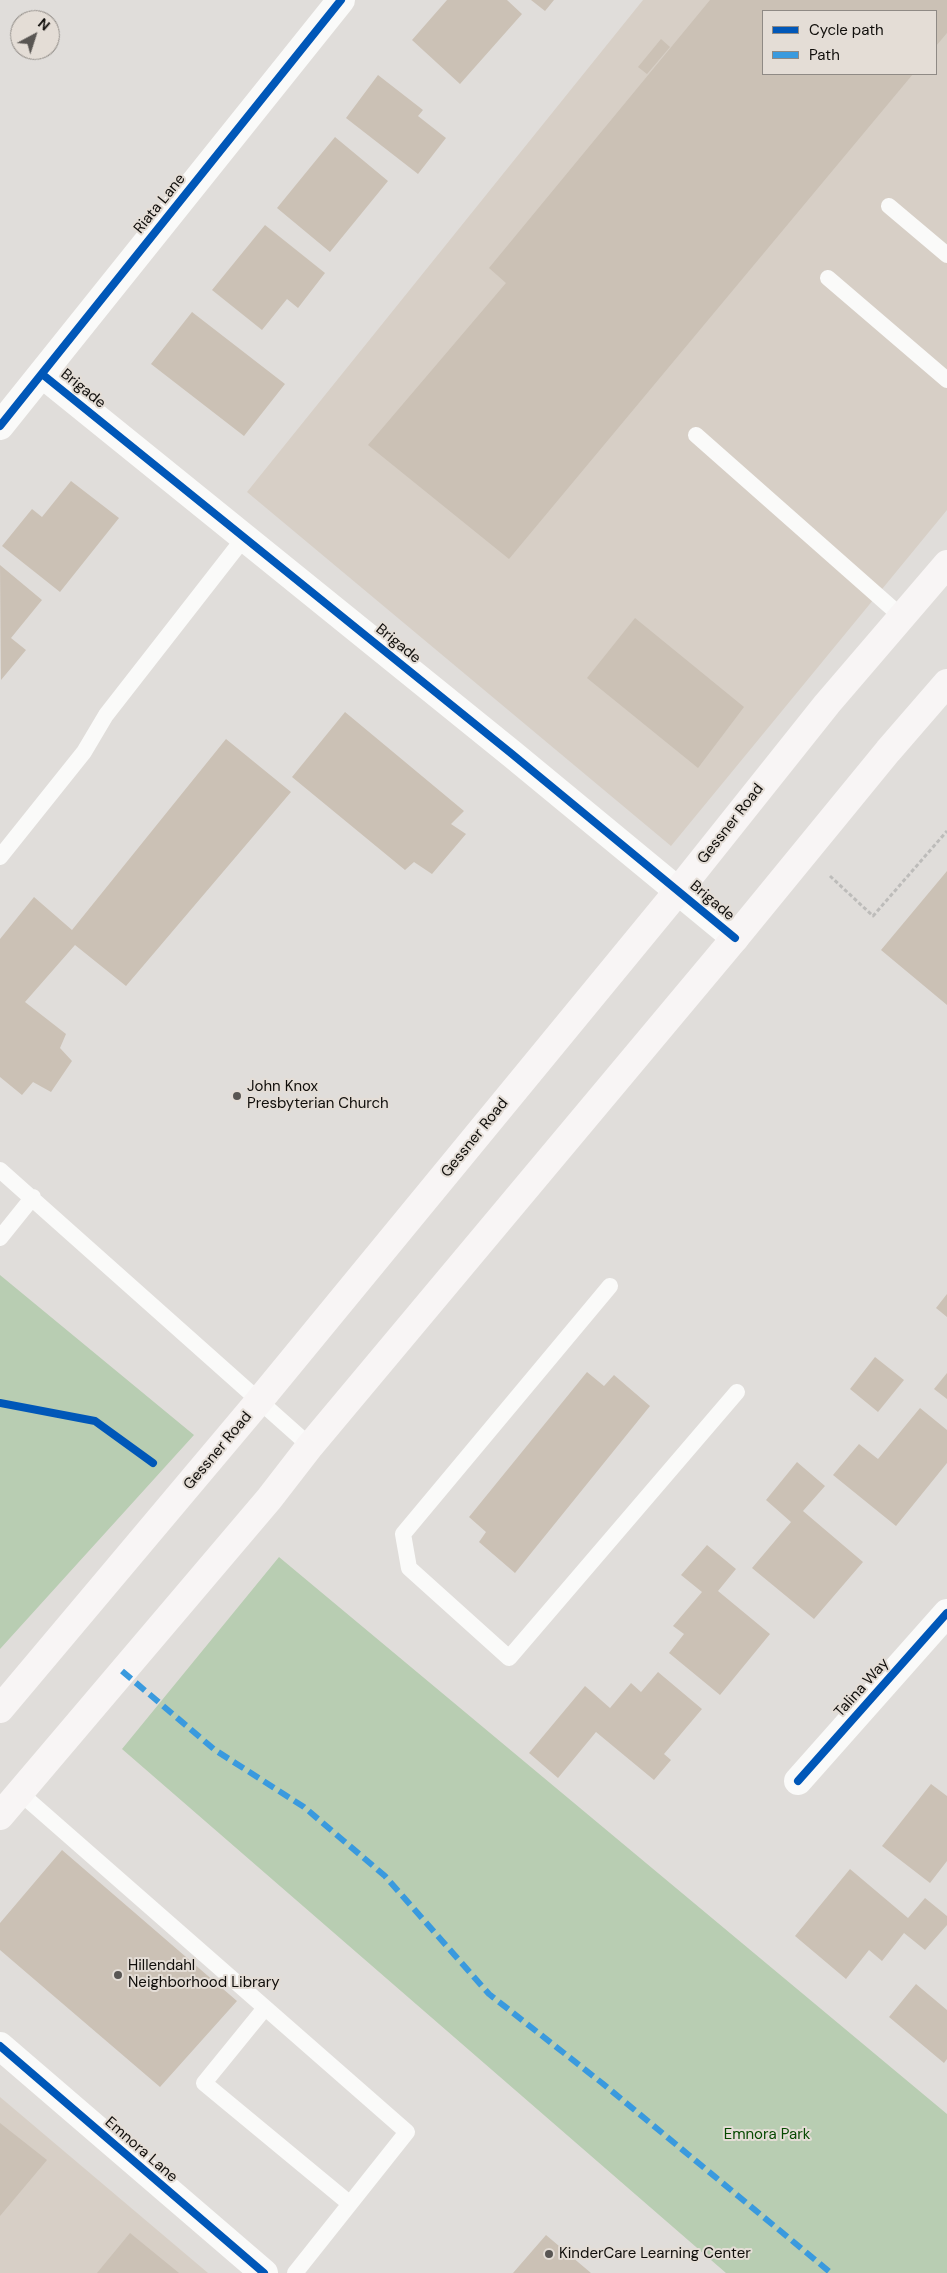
<!DOCTYPE html>
<html>
<head>
<meta charset="utf-8">
<style>
	body { margin:0 }
	#map { position:relative; width:947px; height:2273px; overflow:hidden; background:#e0ddda; font-family:"DM Sans",sans-serif }
	canvas { display:block }
	.legend { position:absolute; left:762px; top:10px; width:175px; height:65px; box-sizing:border-box; background:#e4ddd6; border:1px solid #8f8a85; margin:0; padding:6px 9px; list-style:none; font-size:15px; color:#100e0b }
	.legend li { display:flex; align-items:center; gap:10px; height:25px }
	.legend b { width:25px; border:1px solid #8f8a85 }
	.north { position:absolute; left:10px; top:10px; width:50px; height:50px; box-sizing:border-box; background:#e4ddd6; border:1px solid #8f8a85; border-radius:50%; rotate:40deg; font-size:14px; font-weight:700; line-height:20px; text-align:center; color:#100e0b }
	.north::after { content:''; display:block; margin:auto; width:18px; height:22px; background:#595653; clip-path:polygon(50% 0,100% 100%,50% 72%,0 100%) }
</style>
</head>
<body>
<div id="map">
<canvas width="947" height="2273"></canvas>
<ul class="legend">
<li><b style="height:6px;background:#0057b8"></b>Cycle path</li>
<li><b style="height:6px;background:#3a9ade"></b>Path</li>
</ul>
<div class="north">N</div>
</div>
<script>
const g = document.querySelector('canvas').getContext('2d');
g.lineJoin = 'round';
function fill(path, color) { g.fillStyle = color; g.fill(path, 'evenodd'); }
function stroke(path, color, width, dash) { g.strokeStyle = color; g.lineWidth = width; g.lineCap = dash ? 'butt' : 'round'; g.setLineDash(dash || []); g.stroke(path); }
function drawText(font, color, halo, rows, align = 'center') {
  g.font = font + ' "DM Sans",sans-serif'; g.lineWidth = 4; g.setLineDash([]); g.textBaseline = 'middle'; g.strokeStyle = halo; g.fillStyle = color; for (const [text, x, y, turn = 0] of rows) {
    g.save(); g.translate(x, y); g.rotate((+turn || 0) * Math.PI / 180); g.textAlign = isNaN(turn) ? turn : align; if (halo) g.strokeText(text, 0, 0); g.fillText(text, 0, 0); g.restore();
  }
}
fill(new Path2D(`
	M643,0H947V510L671,846L247,492ZM763,11H936V74H763Z
	M0,2097L208,2273H0Z`), '#d7cfc6');
fill(new Path2D(`
	M0,1275L194,1435L0,1649Z
	M279,1557L947,2114V2273H726L122,1749Z`), '#b8cdb2');
fill(new Path2D(`
	M447,0H507L522,14L460,84L412,40Z
	M531,0H554L545,11Z
	M710,0H947V33L936,46V11H763V74H913L509,559L368,445L506,283L489,268Z
	M661,39L670,47L647,74L638,67Z
	M378,75L423,110L418,116L446,138L418,174L346,118Z
	M335,137L388,181L330,252L277,208Z
	M265,225L325,273L298,308L287,299L262,330L212,290Z
	M192,312L285,384L244,436L151,364Z
	M71,481L119,518L60,592L2,546L32,509L42,517Z
	M0,565L42,600L11,638L26,650L1,680Z
	M635,618L744,707L698,768L587,678Z
	M345,712L464,811L451,824L466,834L432,874L414,862L405,870L292,777Z
	M226,739L291,792L126,986L75,945L25,1002L66,1034L60,1048L72,1061L51,1092L33,1082L22,1095L0,1077V939L34,897L72,930Z
	M947,871V1005L881,950Z
	M947,1294V1317L936,1308Z
	M875,1357L904,1380L878,1412L850,1389Z
	M587,1372L604,1386L614,1375L650,1406L515,1573L479,1542L486,1532L469,1517Z
	M947,1373V1399L934,1389Z
	M920,1408L947,1430V1463L896,1526L833,1475L859,1444L878,1459Z
	M797,1462L825,1486L803,1511L863,1562L814,1619L752,1568L791,1522L766,1500Z
	M707,1545L736,1569L718,1591L770,1634L720,1695L669,1653L684,1634L673,1626L702,1592L681,1575Z
	M658,1672L702,1709L664,1754L671,1760L654,1780L596,1732L558,1778L529,1753L585,1686L610,1708L631,1683L641,1692Z
	M931,1784L947,1796V1861L930,1883L882,1846Z
	M62,1850L237,2001L160,2087L0,1950V1923Z
	M850,1869L908,1918L925,1898L947,1916V1925L925,1950L904,1933L882,1961L869,1950L846,1979L795,1936Z
	M916,1984L947,2010V2059L944,2063L889,2017Z
	M0,2123L47,2160L0,2216Z
	M130,2233L179,2273H97Z
	M546,2235L591,2273H513Z`), '#cbc1b5');
stroke(new Path2D(`
	M830,876L873,916L947,831`), '#bdbcba', 3, [4, 2.5]);
stroke(new Path2D(`
	M889,206L947,255
	M828,278L947,380
	M696,435L902,617
	M0,857L84,752L106,715L244,538
	M0,1170L310,1446
	M0,1238L33,1197
	M610,1286L403,1534L409,1568L509,1658L737,1392
	M19,1792L407,2132L295,2273
	M265,2008L204,2083L349,2203`), '#fafaf9', 16);
stroke(new Path2D(`
	M42,374L512,754L735,938
	M0,426L341,0
	M798,1781L947,1613`), '#fafaf9', 28);
stroke(new Path2D(`
	M0,2046L264,2273`), '#fafaf9', 28);
stroke(new Path2D(`
	M0,1709L259,1401L678,891L827,704L947,564
	M0,1816L269,1499L310,1446L735,938L888,751L947,683`), '#f8f5f5', 28);
stroke(new Path2D(`
	M122,1671L215,1750L304,1807L385,1876L489,1994L602,2083L831,2273`), '#3a9ade', 6, [12, 6]);
stroke(new Path2D(`
	M42,374L512,754L735,938
	M0,426L341,0
	M0,1403L95,1421L153,1463
	M798,1781L947,1613
	M0,2046L264,2273`), '#0057b8', 8);
for (const [x, y, r, color] of [
	[237,1096,5,"#595653"],
	[118,1975,5,"#595653"],
	[549,2254,5,"#595653"]
]) { const dot = new Path2D(); dot.arc(x, y, r, 0, 2 * Math.PI); g.fillStyle = color; g.fill(dot); stroke(dot, '#e4ddd6', 2); }
drawText('15px', '#100e0b', '#e4ddd6', [
	["Riata Lane",160,204,-51],
	["Brigade",83,389,39],
	["Brigade",398,644,39],
	["Gessner Road",731,824,-52],
	["Brigade",712,901,40],
	["Gessner Road",475,1138,-51],
	["Gessner Road",218,1451,-50],
	["Talina Way",862,1688,-48],
	["Emnora Lane",141,2150,41]
]);
drawText('15px', '#100e0b', '#e4ddd6', [
	["John Knox",247,1087],
	["Presbyterian Church",247,1104],
	["Hillendahl",128,1966],
	["Neighborhood Library",128,1983],
	["KinderCare Learning Center",559,2254]
], 'left');
drawText('15px', '#064900', '#e4ddd6', [
	["Emnora Park",767,2135]
]);
</script>
</body>
</html>
